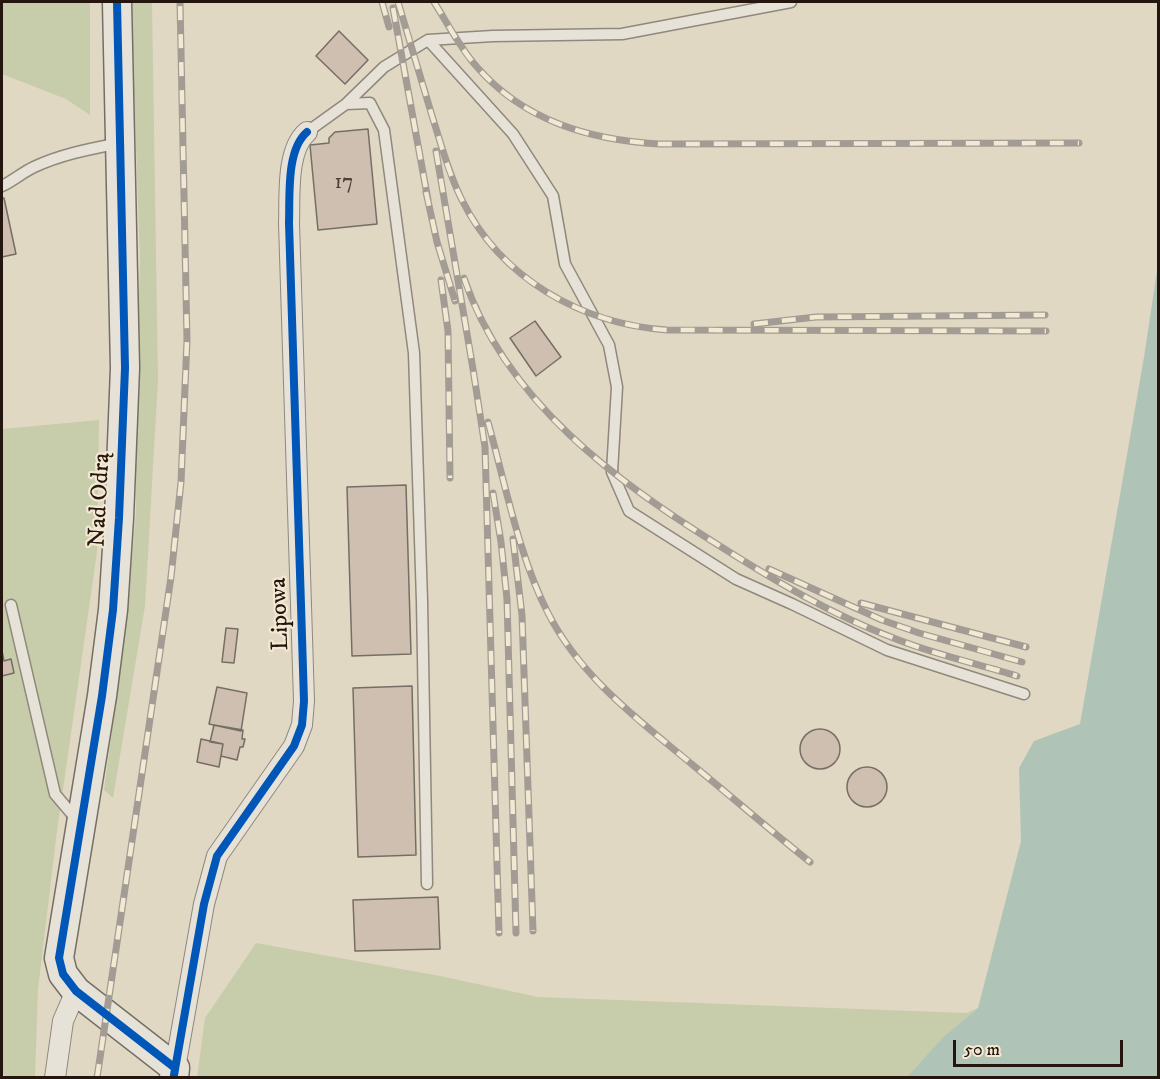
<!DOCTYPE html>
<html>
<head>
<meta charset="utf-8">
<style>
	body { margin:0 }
	#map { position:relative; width:1160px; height:1079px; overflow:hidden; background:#e1d8c4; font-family:"IM FELL DW Pica",serif }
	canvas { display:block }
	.frame { position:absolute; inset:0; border:3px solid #24150e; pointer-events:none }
	.scale { position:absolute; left:953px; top:1040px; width:170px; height:27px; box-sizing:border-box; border:3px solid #24150e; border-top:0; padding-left:8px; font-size:18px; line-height:21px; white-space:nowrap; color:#24150e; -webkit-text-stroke:4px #f3e8d1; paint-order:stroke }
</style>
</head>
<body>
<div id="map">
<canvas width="1160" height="1079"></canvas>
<div class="frame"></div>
<div class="scale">50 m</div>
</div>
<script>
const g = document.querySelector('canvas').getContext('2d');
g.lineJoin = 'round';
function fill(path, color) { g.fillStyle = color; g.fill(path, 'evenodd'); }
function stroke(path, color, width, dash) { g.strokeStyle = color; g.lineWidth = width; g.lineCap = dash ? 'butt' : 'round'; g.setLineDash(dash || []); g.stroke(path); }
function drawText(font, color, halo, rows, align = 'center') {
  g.font = font + ' "IM FELL DW Pica",serif'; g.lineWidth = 4.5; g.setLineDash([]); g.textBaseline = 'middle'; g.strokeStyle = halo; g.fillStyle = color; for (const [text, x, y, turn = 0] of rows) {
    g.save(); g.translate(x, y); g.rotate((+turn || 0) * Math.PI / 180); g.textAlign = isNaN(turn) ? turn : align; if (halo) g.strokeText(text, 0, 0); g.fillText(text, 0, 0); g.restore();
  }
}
fill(new Path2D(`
	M2,2H90V115L66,99L2,74Z
	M131,2H152L158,380L145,606L113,798L104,790L125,633L136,513V388L140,261Z
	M99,420L97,552L57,831L38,989L35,1077H7L2,1074V429Z
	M256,943L440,976L538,997L966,1013L978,1008L943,1037L907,1077L197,1078L205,1018Z`), '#c7ccaa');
fill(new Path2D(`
	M1158,264V1077H907L943,1037L978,1008L1021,841L1019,768L1034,741L1080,724L1144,357Z`), '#afc4b7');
const building = new Path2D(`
	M339,31L368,60L345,84L316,56Z
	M368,129L377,224L318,230L310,145L329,143V138L335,132Z
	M2,198H4L16,254L2,257Z
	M535,321L561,357L536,376L510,338Z
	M406,485L411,654L352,656L347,487Z
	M226,628L238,629L234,663L222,662Z
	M2,651L4,661L11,659L14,673L2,676Z
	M412,686L416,855L358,857L353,688Z
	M217,687L247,693L241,731L209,724Z
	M214,725L243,730L242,739H245L243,747H240L237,760L221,756L223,744L210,742Z
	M800 749a20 20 0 1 1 40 0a20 20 0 1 1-40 0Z
	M201,739L223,744L219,767L197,762Z
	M847 787a20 20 0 1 1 40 0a20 20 0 1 1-40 0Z
	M438,897L440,949L355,951L353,900Z`);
fill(building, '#cebfb1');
stroke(building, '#756e64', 1.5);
const lane = new Path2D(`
	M428,40L513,134L553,196L565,264L609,345L617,387L612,472L629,511L736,579L792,604L887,650L1024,694
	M346,104L384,67L428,40L493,36L622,34L791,2
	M307,132L346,104L370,103L384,130L414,353L422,601L427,884
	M2,186C13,181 23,172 34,167C62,154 90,149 120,143
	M11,605L55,794L77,820`);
const street = new Path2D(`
	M175,1068L204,904L217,856L294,746L302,725L304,701L289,223C290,196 286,150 307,132
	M55,1078L63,1021L76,991`);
const secondary = new Path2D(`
	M117,2L125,368L119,518L113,610L102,696L59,958L63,974L76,991L175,1068L174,1078`);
stroke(lane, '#8f887c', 13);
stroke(street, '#8f887c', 22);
stroke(secondary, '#756e64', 31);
stroke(lane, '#e7e2d8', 10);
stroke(street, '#e7e2d8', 20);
stroke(secondary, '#e7e2d8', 28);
const rail = new Path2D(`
	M382,2L389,27
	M398,2C410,41 421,80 433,119C442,147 449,175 462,200C501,279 582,324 667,330L1046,331
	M434,2C448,24 460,48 477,67C524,121 590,140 659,144L1079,143
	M393,8L428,200
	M436,151L473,369L485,447L499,933
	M426,192L437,242L455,301
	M464,278C506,402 617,482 723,548C777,582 831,614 891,637C932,654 975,663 1017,676
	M441,280L448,331L450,478
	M754,324L816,317L1045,315
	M488,422C505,483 519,557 548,613C581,678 640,721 694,766C733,798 771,831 810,862
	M493,493L501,542L507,599L516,933
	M513,539L522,615L533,931
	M769,569L882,620L919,633L1022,662
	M861,603L1026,647
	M97,1078L171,577L181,482L187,340L180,2`);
stroke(rail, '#a29c94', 7);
stroke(rail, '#f3e8d1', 4.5, [14]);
stroke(new Path2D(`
	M117,2L125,368L119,518L113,610L102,696L59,958L63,974L76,991L175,1068
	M174,1075L204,904L217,856L294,746L302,725L304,701L289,223C290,196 286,150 307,132`), '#0057b8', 8);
drawText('21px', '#4e4037', null, [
	["17",344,184]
]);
drawText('24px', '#24150e', '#f3e8d1', [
	["Nad Odrą",101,500,-87],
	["Lipowa",281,614,-92]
]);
</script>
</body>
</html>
